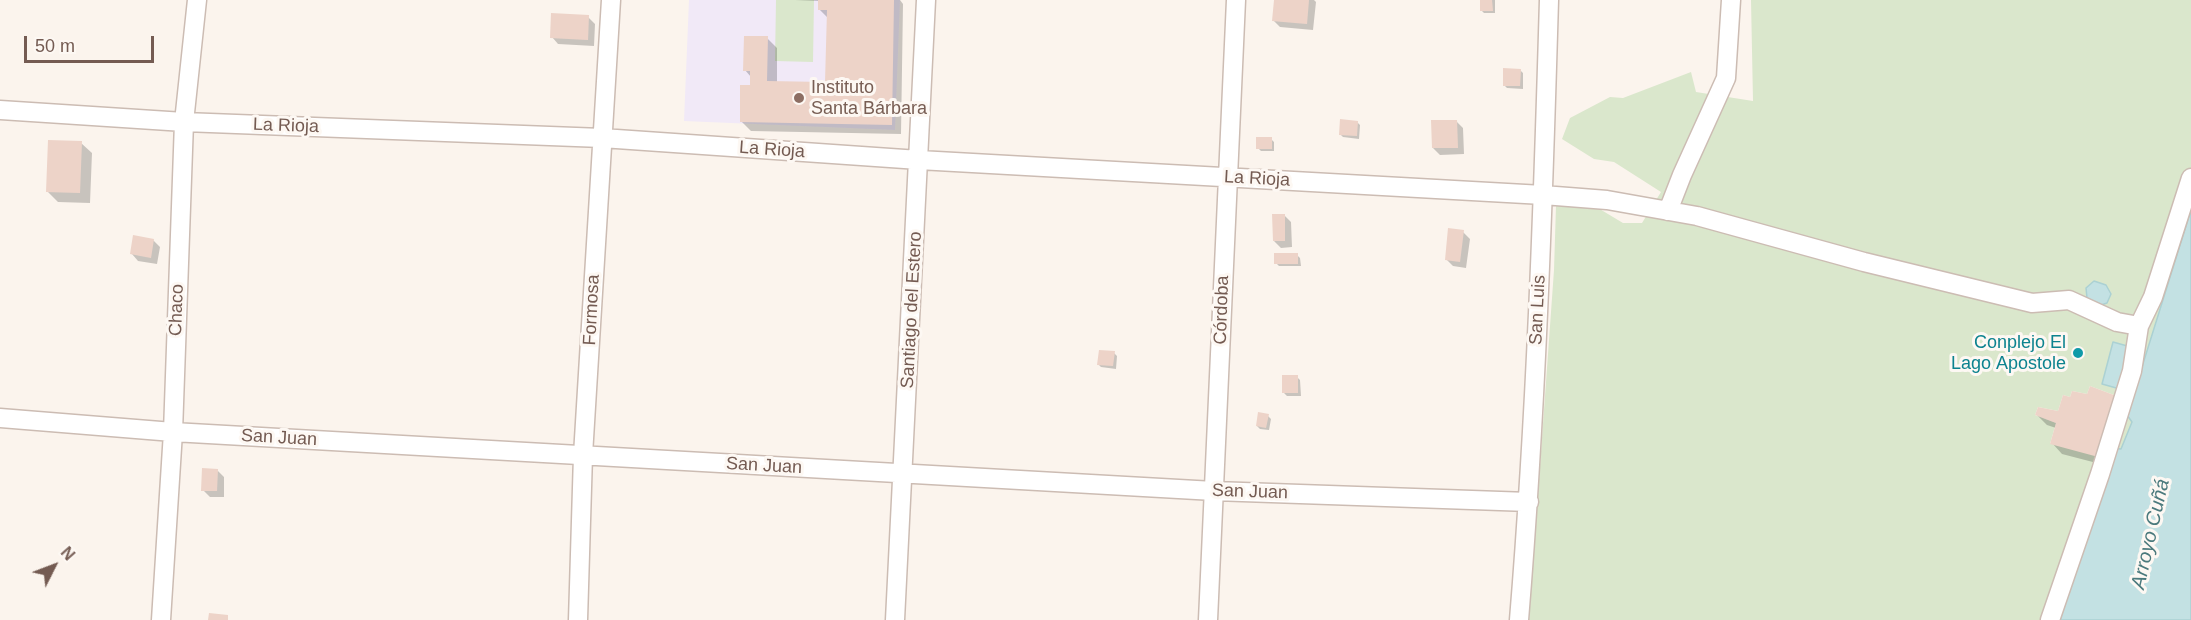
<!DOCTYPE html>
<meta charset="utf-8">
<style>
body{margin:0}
#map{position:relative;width:2191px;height:620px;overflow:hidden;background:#fbf4ed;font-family:Helvetica,sans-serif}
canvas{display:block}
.north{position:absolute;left:24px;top:536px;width:60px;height:60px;-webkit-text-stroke:4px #fdf8f3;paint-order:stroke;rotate:48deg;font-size:16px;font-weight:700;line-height:24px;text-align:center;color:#745b52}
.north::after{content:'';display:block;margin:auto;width:21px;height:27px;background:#745b52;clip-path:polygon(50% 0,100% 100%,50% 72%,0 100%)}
.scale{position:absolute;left:24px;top:36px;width:130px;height:27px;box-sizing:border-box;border:3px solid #745b52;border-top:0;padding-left:8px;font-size:18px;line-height:21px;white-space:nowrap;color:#745b52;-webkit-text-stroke:4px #fdf8f3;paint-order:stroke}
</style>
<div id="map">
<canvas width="2191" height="620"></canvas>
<div class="north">N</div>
<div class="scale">50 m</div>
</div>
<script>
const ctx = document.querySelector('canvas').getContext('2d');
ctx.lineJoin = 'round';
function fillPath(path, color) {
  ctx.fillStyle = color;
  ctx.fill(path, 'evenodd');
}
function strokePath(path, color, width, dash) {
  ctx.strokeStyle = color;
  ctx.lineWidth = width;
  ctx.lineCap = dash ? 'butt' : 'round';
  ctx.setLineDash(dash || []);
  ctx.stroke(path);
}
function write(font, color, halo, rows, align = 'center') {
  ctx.font = font + ' Helvetica,sans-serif';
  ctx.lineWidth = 6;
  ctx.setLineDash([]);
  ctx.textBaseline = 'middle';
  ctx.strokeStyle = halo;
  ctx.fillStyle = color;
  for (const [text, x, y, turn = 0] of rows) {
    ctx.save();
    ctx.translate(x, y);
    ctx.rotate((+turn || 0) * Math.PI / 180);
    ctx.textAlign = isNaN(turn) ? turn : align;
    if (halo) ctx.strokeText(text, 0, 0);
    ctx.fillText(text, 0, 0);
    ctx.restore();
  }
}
fillPath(new Path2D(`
 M689 0H900L895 130 684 121Z`), '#f1e9f7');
fillPath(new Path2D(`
 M776 0H814L813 62 775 61Z
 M1751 0H2191V210L2127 415 2132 422 2121 449 2113 448 2060 620H1529L1554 270 1556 206 1588 202 1623 223H1642L1661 192 1614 162 1594 159 1562 139 1570 118 1610 97 1623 98 1691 72 1696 92 1753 101ZM2090 386 2119 397 2050 444 2056 423 2035 415 2038 407 2058 411 2063 395 2070 397 2072 391 2087 394Z`), '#dae7cc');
const water = new Path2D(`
 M2191 210V620H2060L2113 448 2121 449 2132 422 2127 415Z
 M2094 281 2106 285 2111 294 2107 303 2101 305 2087 298 2086 288Z
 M2113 342 2131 347 2120 389 2102 384Z`);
fillPath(water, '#c3e1e3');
strokePath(water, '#abd1d3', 1.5);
fillPath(new Path2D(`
 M795 0H900L903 4 901 134 751 131 741 121 751 87V77L745 70 767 38 777 48V83L827 84 828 18 819 9V1Z
 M1275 0H1314L1316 2 1313 30 1280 27 1273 20Z
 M1481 0H1495V13H1484L1481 10Z
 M588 17 595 24 594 46 558 44 552 37Z
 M1520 70 1523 73V89L1507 88 1504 85Z
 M1357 122 1360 125 1359 139 1343 137 1340 134Z
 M1457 122 1463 128 1464 154 1440 155 1433 148Z
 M1271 139 1274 142V151H1261L1258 148Z
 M81 143 92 153 90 203 58 202 48 192Z
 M1284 215 1291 222 1292 247 1281 248 1274 241Z
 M1463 232 1470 239 1466 268 1453 266 1446 259Z
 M153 240 160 247 157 264 138 261 132 254Z
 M1297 255 1300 258 1301 266H1279L1276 263Z
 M1114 353 1117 356 1116 369 1101 367 1098 364Z
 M1297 377 1300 380 1301 396H1287L1284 393Z
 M2128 408 2112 467 2062 454 2052 443 2056 428 2047 425 2037 415Z
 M1268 416 1271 419 1269 430 1260 429 1257 426Z
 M217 470 224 477V497H210L203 490Z`), '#0003');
fillPath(new Path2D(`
 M818 0H894L892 125 740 122V85H750V71H743L744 36H768L767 81 825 82 827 10H818Z
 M1274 0H1309L1307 24 1272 21Z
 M1480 0H1492L1493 11H1480Z
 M551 13 589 15 588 40 550 38Z
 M1503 68 1521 69 1520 86H1503Z
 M1340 119 1358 121 1357 136 1339 135Z
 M1431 120H1457L1458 148H1432Z
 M1256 137H1272V149H1256Z
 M48 140 82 141 80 193 46 192Z
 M1272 214H1285V241H1273Z
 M1448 228 1464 230 1460 262 1445 260Z
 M133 235 154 239 151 258 130 254Z
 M1274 253H1298V264H1274Z
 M1099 350 1115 351 1113 366 1097 365Z
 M1282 375H1298V393H1282Z
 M2090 386 2119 397 2102 458 2050 444 2056 423 2035 415 2038 407 2058 411 2063 395 2070 397 2072 391 2087 394Z
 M1258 412 1269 414 1266 428 1256 426Z
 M202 468 218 469 217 491H201Z
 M209 613 228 615V620H208Z`), '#edd3c8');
const minor = new Path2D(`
 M0 110 184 122 602 138 919 160 1543 195 1607 200 1697 216 1864 262 2032 303 2069 300 2117 322 2139 326
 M1668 211 1682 175 1726 78 1731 0
 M0 418 173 432 1214 491 1529 502
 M161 620 173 432 184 122 197 0
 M578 620 583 455 611 0
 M895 620 926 0
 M1208 620 1236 0
 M1519 620C1536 414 1543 207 1549 0
 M2050 620 2100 474 2132 371 2139 326 2153 297 2191 178`);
strokePath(minor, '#ccbcb3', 21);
strokePath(minor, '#fff', 18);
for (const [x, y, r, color] of [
 [799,98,6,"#8d6e63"],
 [2078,353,6,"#0f9aa8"]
]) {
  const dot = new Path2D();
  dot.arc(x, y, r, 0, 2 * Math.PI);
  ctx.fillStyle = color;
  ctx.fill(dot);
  strokePath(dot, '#fdf8f3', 2);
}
write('18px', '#785e54', '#fdf8f3', [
 ["Instituto",811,88],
 ["Santa Bárbara",811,109]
], 'left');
write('18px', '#745b52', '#fdf8f3', [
 ["La Rioja",286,126,2],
 ["La Rioja",772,150,4],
 ["La Rioja",1257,179,3],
 ["Chaco",177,310,-88],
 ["Formosa",592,310,-87],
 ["Santiago del Estero",912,310,-87],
 ["Córdoba",1222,310,-88],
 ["San Luis",1538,310,-87],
 ["San Juan",279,438,3],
 ["San Juan",764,466,3],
 ["San Juan",1250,492,2]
]);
write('18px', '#0d838f', '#fdf8f3', [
 ["Conplejo El",2066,343],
 ["Lago Apostole",2066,364]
], 'right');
write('italic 20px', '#4b7a7d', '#fdf8f3', [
 ["Arroyo Cuñá",2151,534,-77]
]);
</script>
